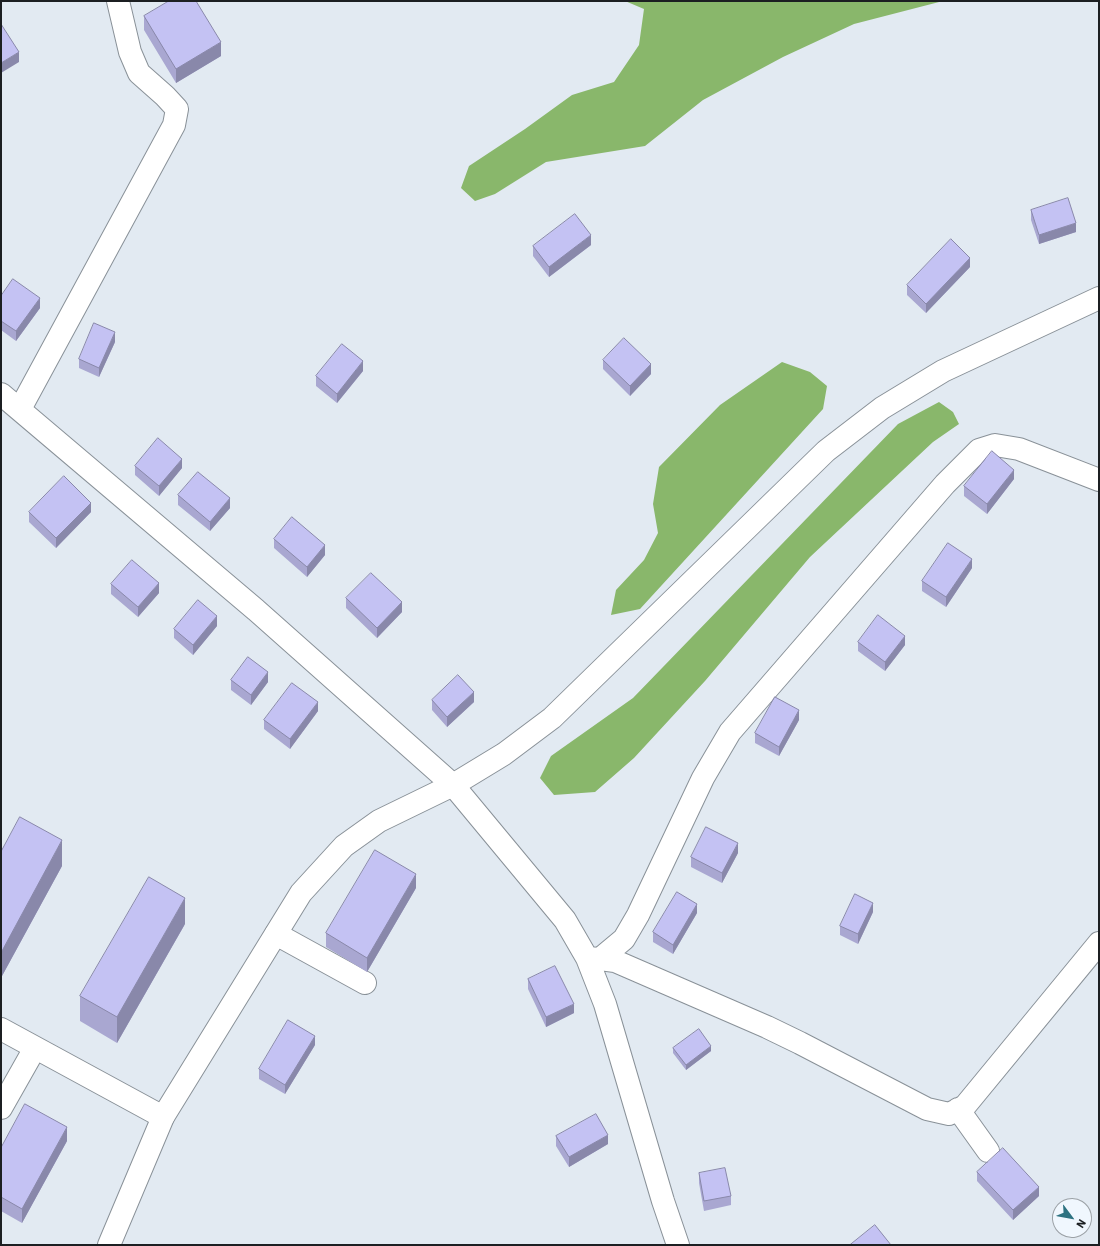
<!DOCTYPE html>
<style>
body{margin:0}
#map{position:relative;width:1100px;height:1246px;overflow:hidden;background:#e2eaf2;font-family:"IBM Plex Sans",sans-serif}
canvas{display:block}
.frame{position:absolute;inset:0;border:2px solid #1c1f22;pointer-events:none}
.north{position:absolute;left:1052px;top:1198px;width:40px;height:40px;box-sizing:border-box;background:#f0f7fe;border:1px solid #9ba1a6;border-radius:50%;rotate:122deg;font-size:11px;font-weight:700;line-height:16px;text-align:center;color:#1c1f22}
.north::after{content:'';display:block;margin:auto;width:14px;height:18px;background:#2d7281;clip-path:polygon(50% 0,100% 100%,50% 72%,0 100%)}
</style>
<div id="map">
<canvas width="1100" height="1246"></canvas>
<div class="frame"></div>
<div class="north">N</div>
</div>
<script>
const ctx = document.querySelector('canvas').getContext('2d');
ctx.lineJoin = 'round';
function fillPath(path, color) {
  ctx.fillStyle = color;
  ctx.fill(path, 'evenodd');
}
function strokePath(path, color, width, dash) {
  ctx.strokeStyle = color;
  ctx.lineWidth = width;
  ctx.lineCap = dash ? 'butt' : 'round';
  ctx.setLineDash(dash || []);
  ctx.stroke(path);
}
fillPath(new Path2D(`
 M625 1H943L854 24 783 57 703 100 645 146 546 162 495 194 475 201 461 188 469 166 525 129 572 95 614 82 639 45 644 9Z
 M782 362 810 372 827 386 823 409 640 609 611 615 616 590 644 560 658 533 653 504 659 467 720 405Z
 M939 402 953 412 959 424 933 442 810 557 705 681 634 758 595 792 554 795 540 778 551 756 633 698 898 424Z`), '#89b76b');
const minor = new Path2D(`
 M1 394 256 610 453 785 565 920 587 958 605 1004 663 1201 678 1245
 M20 409 174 125 177 109 165 96 139 73 130 52 118 1
 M276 934 365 983
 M587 958 600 959 624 939 638 915 703 778 730 732 945 484 979 450 995 445 1019 449 1099 480
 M600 959 615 961 767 1027 800 1043 927 1109 949 1114 965 1106 1099 943
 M1 1029 163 1117
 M1 1108 35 1048
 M958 1109 988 1151`);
const major = new Path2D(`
 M109 1245 163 1117 301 893 344 846 379 821 453 785 504 754 552 718 826 451 882 408 943 371 1099 298`);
strokePath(minor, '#899198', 24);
strokePath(major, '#899198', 24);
strokePath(minor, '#fff', 22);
strokePath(major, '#fff', 22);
fillPath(new Path2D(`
 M144 16 221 56 176 83 144 30Z
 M1031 210 1076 232 1039 244 1031 220Z
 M591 245 549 277 533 256V246Z
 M970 267 926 313 907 295V285Z
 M1 296 40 308 16 341 1 330Z
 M115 342 99 377 79 368V359Z
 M603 360 651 374 630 396 603 369Z
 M363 371 337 403 316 386V376Z
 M135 466 182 468 159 496 135 475Z
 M1014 479 987 514 964 496V486Z
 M178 495 230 508 210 531 178 505Z
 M29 512H91L56 548 29 522Z
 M274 539 325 555 307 577 274 548Z
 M972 568 946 607 922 591V581Z
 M111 584 159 593 138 617 111 594Z
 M346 598 402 612 377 638 346 608Z
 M217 626 193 655 174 638V629Z
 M858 642 905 645 885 671 858 651Z
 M231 680 268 682 251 705 231 690Z
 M432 700 474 702 447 727 432 710Z
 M318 711 290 749 264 729V720Z
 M799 720 779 756 755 743V733Z
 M1 852 62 866 2 976H1Z
 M738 853 722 883 691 867V857Z
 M416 888 367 972 326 947V933Z
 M873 912 858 944 840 935V926Z
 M697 913 673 954 653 942V932Z
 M185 924 117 1043 80 1021V996Z
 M528 979 574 1013 546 1027 528 989Z
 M315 1045 285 1094 259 1079V1069Z
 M673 1048 711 1051 686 1070 673 1053Z
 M556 1136 608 1144 569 1167 556 1146Z
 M67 1141 22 1223 1 1211V1148Z
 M977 1172 1039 1196 1013 1220 977 1181Z
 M699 1173 731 1196V1205L704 1211 699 1183Z`), '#a9a7d1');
fillPath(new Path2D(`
 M221 42V56L176 83V69Z
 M19 52V62L1 73V63Z
 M1076 223V232L1039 244V235Z
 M591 235V245L549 277V267Z
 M970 258V267L926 313V304Z
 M40 298V308L16 341V331Z
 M115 332V342L99 377V368Z
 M363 361V371L337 403V394Z
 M651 364V374L630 396V386Z
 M182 459V468L159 496V486Z
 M1014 470V479L987 514V504Z
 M230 498V508L210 531V522Z
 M91 503V512L56 548V538Z
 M325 545V555L307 577V567Z
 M972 559V568L946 607V597Z
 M159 583V593L138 617V607Z
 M402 602V612L377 638V628Z
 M217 616V626L193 655V645Z
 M905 636V645L885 671V662Z
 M268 672V682L251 705V695Z
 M474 692V702L447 727V717Z
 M318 702V711L290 749V739Z
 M799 710V720L779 756V747Z
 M62 840V866L2 976V951Z
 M738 843V853L722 883V873Z
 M416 874V888L367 972V958Z
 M185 898V924L117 1043V1017Z
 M873 903V912L858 944V934Z
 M697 904V913L673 954V945Z
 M574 1004V1013L546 1027V1017Z
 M315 1036V1045L285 1094V1085Z
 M711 1046V1051L686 1070V1065Z
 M67 1127V1141L22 1223V1209Z
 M608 1135V1144L569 1167V1157Z
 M1039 1187V1196L1013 1220V1210Z`), '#8988aa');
const building = new Path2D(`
 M169 1H196L221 42 176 69 144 16Z
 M1 24 19 52 1 63Z
 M1068 198 1076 223 1039 235 1031 210Z
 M575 214 591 235 549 267 533 246Z
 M951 239 970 258 926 304 907 285Z
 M13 279 40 298 16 331 1 321V296Z
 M94 323 115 332 99 368 79 359Z
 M624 338 651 364 630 386 603 360Z
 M342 344 363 361 337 394 316 376Z
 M158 438 182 459 159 486 135 466Z
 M992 451 1014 470 987 504 964 486Z
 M198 472 230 498 210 522 178 495Z
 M64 476 91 503 56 538 29 512Z
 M292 517 325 545 307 567 274 539Z
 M948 543 972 559 946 597 922 581Z
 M132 560 159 583 138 607 111 584Z
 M371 573 402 602 377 628 346 598Z
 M198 600 217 616 193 645 174 629Z
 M878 615 905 636 885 662 858 642Z
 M248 657 268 672 251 695 231 680Z
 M458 675 474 692 447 717 432 700Z
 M292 683 318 702 290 739 264 720Z
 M775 697 799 710 779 747 755 733Z
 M20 817 62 840 2 951 1 950V852Z
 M706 827 738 843 722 873 691 857Z
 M375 850 416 874 367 958 326 933Z
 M149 877 185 898 117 1017 80 996Z
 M677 892 697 904 673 945 653 932Z
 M855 894 873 903 858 934 840 926Z
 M555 966 574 1004 546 1017 528 979Z
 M288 1020 315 1036 285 1085 259 1069Z
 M699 1029 711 1046 686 1065 673 1048Z
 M25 1104 67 1127 22 1209 1 1197V1148Z
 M596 1114 608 1135 569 1157 556 1136Z
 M1003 1148 1039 1187 1013 1210 977 1172Z
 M725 1168 731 1196 704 1201 699 1173Z
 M875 1225 891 1245H850Z`);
fillPath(building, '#c4c2f3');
strokePath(building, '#8988aa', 1);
</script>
